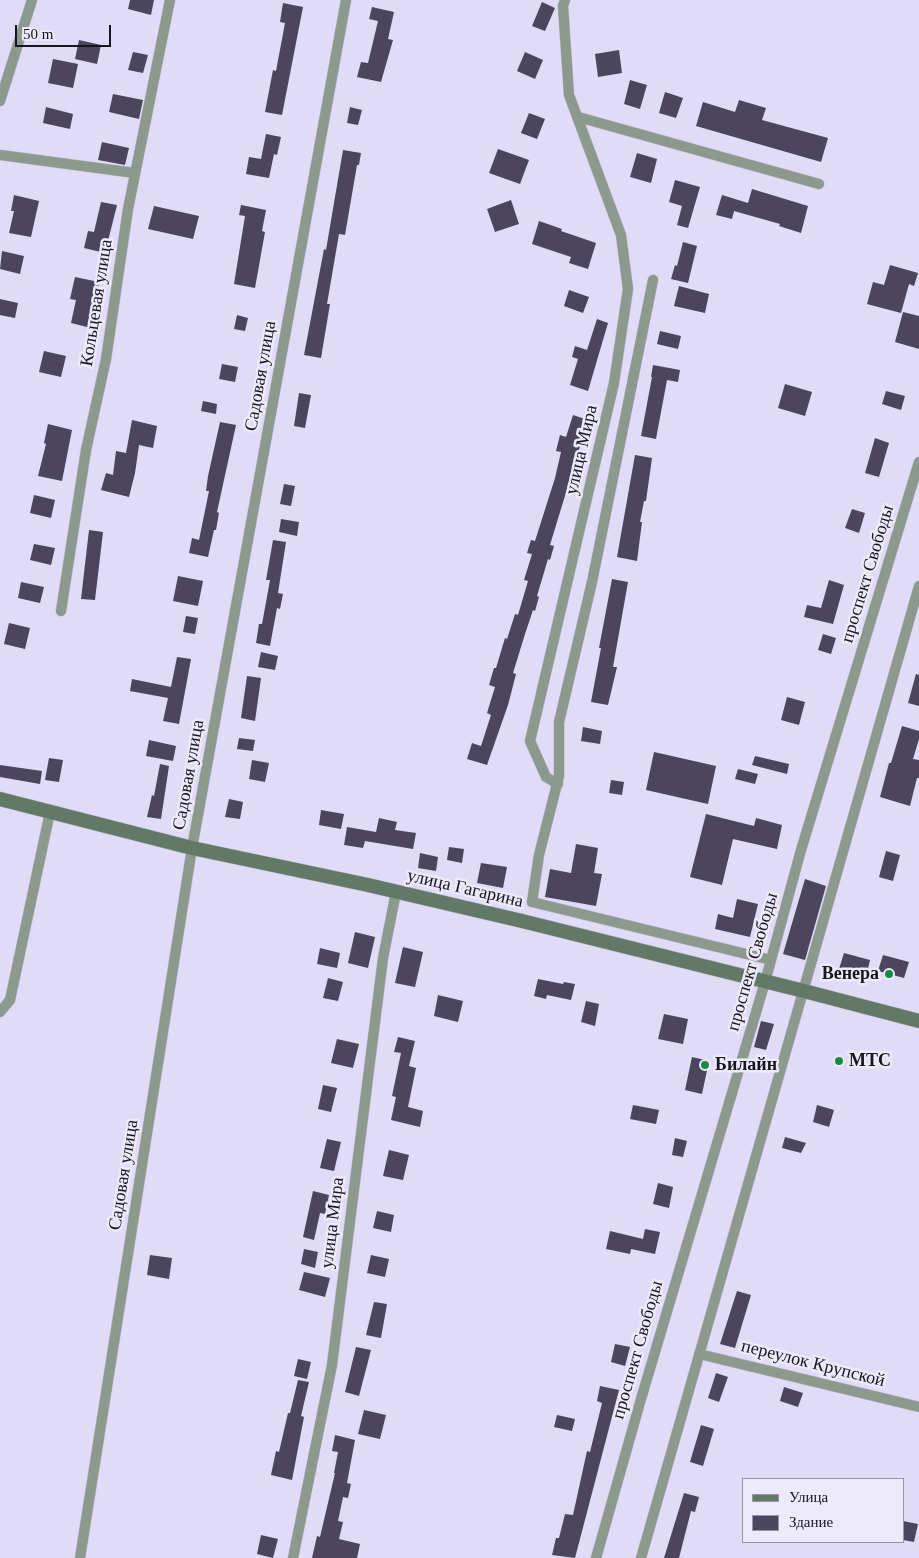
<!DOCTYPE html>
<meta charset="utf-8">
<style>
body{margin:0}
#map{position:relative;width:919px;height:1558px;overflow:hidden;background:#e0dbf7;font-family:"Times New Roman",serif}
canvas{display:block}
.legend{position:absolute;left:742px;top:1478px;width:162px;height:65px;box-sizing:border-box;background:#eceafb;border:1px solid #9795a3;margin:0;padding:6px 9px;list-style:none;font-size:15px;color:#17151e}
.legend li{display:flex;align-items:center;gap:10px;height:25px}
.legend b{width:25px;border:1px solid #9795a3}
.scale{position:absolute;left:15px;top:25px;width:96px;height:22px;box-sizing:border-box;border:2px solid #17151e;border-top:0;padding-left:6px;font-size:15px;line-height:18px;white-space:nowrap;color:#17151e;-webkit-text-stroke:4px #eceafb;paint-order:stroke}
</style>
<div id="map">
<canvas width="919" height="1558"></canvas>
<ul class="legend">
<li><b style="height:6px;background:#637967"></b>Улица</li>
<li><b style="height:14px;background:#4b465d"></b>Здание</li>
</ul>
<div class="scale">50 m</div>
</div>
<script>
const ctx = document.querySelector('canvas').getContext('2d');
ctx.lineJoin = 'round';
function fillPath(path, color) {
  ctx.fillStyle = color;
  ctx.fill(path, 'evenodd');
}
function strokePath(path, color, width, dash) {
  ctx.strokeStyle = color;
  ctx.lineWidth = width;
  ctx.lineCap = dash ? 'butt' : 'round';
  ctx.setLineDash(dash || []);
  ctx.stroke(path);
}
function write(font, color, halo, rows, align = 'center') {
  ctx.font = font + ' "Times New Roman",serif';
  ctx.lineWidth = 5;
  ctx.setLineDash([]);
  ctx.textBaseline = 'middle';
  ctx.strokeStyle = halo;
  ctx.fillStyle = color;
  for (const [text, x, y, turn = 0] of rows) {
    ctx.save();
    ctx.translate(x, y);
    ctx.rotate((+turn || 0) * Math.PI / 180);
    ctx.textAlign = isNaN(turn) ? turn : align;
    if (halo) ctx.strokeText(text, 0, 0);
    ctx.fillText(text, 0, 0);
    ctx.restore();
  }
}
fillPath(new Path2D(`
 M130 0H154L151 15 128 9Z
 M542 2 555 8 545 31 532 26Z
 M283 3 303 7 282 115 265 112 273 70 276 71 285 23 280 22Z
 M372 7 394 12 388 39 393 40 381 82 357 77 361 62 368 63 378 21 369 19Z
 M79 40 101 45 97 64 75 59Z
 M619 50 622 73 598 77 595 54Z
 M133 52 148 55 143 73 128 70Z
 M525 52 543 60 535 79 517 71Z
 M53 59 78 64 73 88 48 83Z
 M630 80 647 85 640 109 624 104Z
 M665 92 683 98 676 118 659 113Z
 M113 94 143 100 139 119 109 112Z
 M739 100 766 108 762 120 828 138 821 162 696 126 703 102 735 112Z
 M46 107 73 114 70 129 43 123Z
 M350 107 362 110 358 125 347 123Z
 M529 113 545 119 537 139 521 133Z
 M266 134 281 137 277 155 274 154 269 178 246 174 249 157 261 159Z
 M102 142 129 148 125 165 98 160Z
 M498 149 529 160 520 184 489 173Z
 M343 150 361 153 359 165H357L345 235 339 234 327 304H330L321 358 304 355 324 249 326 250Z
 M637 153 657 159 651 183 630 177Z
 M675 180 700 187 688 228 677 225 682 206 669 202Z
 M752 189 808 206 801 233 779 226 780 224 734 211 732 219 716 215 722 195 748 203Z
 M14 195 39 201 31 237 9 233 14 211H11Z
 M511 200 519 224 495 232 487 209Z
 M101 202 117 205 105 253 84 248 88 231 94 232Z
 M241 205 266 210 262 231 265 232 255 288 234 284 245 216 239 215Z
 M154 206 199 216 193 239 148 229Z
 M539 221 562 229 561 231 596 243 588 269 569 263 571 257 532 244Z
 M683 242 697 246 688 283 671 279 675 265 677 266Z
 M2 251 24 256 20 274 0 269Z
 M890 265 918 273 914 286 909 284 901 313 867 304 873 282 884 285Z
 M75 277 99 282 91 328 71 323 76 300 70 299Z
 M679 286 709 294 705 313 674 306Z
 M569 290 589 297 583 313 564 306Z
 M0 299 18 303 15 318 0 315Z
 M903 312 919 316V349L895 342Z
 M237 315 248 318 245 331 234 329Z
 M597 319 608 323 588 391 570 385 578 359 572 357 575 346 587 350Z
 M660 331 681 336 678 349 657 344Z
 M44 351 66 356 61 377 39 372Z
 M222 364 238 367 235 382 219 379Z
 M653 365 680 370 678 382 667 380 656 439 641 436 652 377H651Z
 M785 384 812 392 805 416 778 408Z
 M886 391 905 396 901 410 882 404Z
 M299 393 311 395 305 428 294 426Z
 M203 401 217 404 216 414 201 411Z
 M573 415 588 420 550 545 554 546 550 560 548 559 537 596 539 597 535 611 533 610 525 634 513 673 516 674 508 705 487 765 467 759 472 743 481 746 491 715 487 713 495 687 489 685 494 668H496L505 638 507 639 515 614 518 615 528 581 524 580 532 554 527 553 531 540 535 541 555 478 561 452 556 451 560 435 566 437Z
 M132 420 157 426 153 448 139 445 135 473 129 497 101 490 106 473 113 475 116 451 126 453Z
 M220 422 236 425 217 512 219 513 216 530H214L208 557 189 553 192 538 199 540 209 491H206L208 476Z
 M48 424 72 430 62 481 38 476 46 444 44 443Z
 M875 438 889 443 879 477 865 473Z
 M635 455 652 458 646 501H644L640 522H642L637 561 617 557Z
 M284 484 295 486 291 506 280 504Z
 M34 495 55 500 51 518 30 513Z
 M852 509 865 513 859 533 845 528Z
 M281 519 299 522 297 536 279 532Z
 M89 530 103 532 95 600 81 599Z
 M273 540 286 542 278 593 283 594 280 609 277 608 270 646 256 643 259 624H262L270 580H266Z
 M34 544 55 548 51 565 30 560Z
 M178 576 203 581 198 606 173 601Z
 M612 579 628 582 613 667H617L608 705 591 702 601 648H599Z
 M829 580 844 585 833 624 804 617 807 605 821 608Z
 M21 582 44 587 40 603 18 598Z
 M186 616 198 618 195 634 183 632Z
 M9 623 30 628 25 649 4 644Z
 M823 634 836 638 831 654 818 650Z
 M261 652 278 656 275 670 258 667Z
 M177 657 191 659 179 724 163 721 168 698 130 691 132 679 171 687Z
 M916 674 919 675V706L908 703Z
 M247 676 261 678 255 721 241 718Z
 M787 697 805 702 799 725 781 720Z
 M902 726 919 731V739L913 759 919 760V778H917L910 806 880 797 889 763H891Z
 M583 727 602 731 600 744 581 741Z
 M239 738 255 740 253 751 237 749Z
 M149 740 176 746 173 761 146 756Z
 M654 752 716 766 708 804 646 790Z
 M755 756 789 764 787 774 752 765Z
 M49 758 63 760 59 782 45 780Z
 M252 760 269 763 265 782 249 779Z
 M160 764 169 766 161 819 147 817 152 795 154 796Z
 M0 765 42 771 40 784 0 777Z
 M738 769 758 774 755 784 735 779Z
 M611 780 624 782 622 795 609 793Z
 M229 799 243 802 240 819 225 817Z
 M321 810 344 814 341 829 319 825Z
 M706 814 754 826 756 818 782 825 777 849 733 839 722 885 690 877Z
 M379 818 397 822 395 830 416 833 413 849 365 841 363 848 344 845 347 827 376 832Z
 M576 844 598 848 594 873 602 874 596 906 545 897 550 869 571 873Z
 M449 847 464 849 462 863 447 860Z
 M886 851 900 855 893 881 879 877Z
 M420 853 438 857 436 871 418 868Z
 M481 863 507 867 503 888 477 883Z
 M805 879 826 886 805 960 783 954Z
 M737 899 758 904 750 937 715 929 718 914 733 918Z
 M355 932 375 937 368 968 348 963Z
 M403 947 423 952 415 987 395 983Z
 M320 948 340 953 337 968 317 964Z
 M844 953 870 960 866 977 839 969Z
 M883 955 909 962 904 978 878 971Z
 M328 978 343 982 338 1001 323 998Z
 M538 979 563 984 564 982 575 984 571 1000 547 995 546 999 534 996Z
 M438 995 463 1001 458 1022 434 1016Z
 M586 1001 599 1004 595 1026 581 1022Z
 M664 1014 688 1019 683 1044 658 1039Z
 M761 1021 774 1024 766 1050 754 1047Z
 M398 1037 415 1041 409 1066 416 1068 408 1107 423 1111 420 1127 391 1120 396 1097 392 1096 401 1053 394 1052Z
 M337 1039 359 1044 353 1068 331 1063Z
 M692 1057 709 1061 702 1094 685 1090Z
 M323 1085 337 1088 331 1112 318 1109Z
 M633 1105 659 1110 656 1124 630 1119Z
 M817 1105 834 1110 829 1127 813 1122Z
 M785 1137 806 1143 801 1153 782 1148Z
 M675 1138 687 1141 683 1157 672 1155Z
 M327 1139 341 1142 334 1171 320 1168Z
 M389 1150 409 1155 403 1180 383 1176Z
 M658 1183 673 1187 669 1208 653 1204Z
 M313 1191 329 1195 325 1214 320 1213 314 1240 303 1237Z
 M377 1211 394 1215 391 1232 373 1228Z
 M645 1229 660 1232 655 1254 631 1249 630 1254 606 1249 610 1231 643 1239Z
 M304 1249 318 1252 315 1268 301 1264Z
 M150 1255 172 1258 169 1279 147 1275Z
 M371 1255 389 1259 385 1277 367 1273Z
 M304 1272 330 1278 325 1297 299 1290Z
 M737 1291 751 1295 735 1348 720 1344Z
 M374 1302 387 1304 381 1338 366 1335Z
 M615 1344 630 1347 625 1366 611 1362Z
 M356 1347 371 1350 359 1396 345 1392Z
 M298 1359 311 1362 307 1379 294 1376Z
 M716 1373 728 1377 719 1402 708 1398Z
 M298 1380 309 1382 301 1416 304 1417 292 1480 271 1475 276 1451 279 1452 288 1413H290Z
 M600 1386 619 1390 575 1558 552 1555 556 1538H559L565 1514 573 1515 587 1451 590 1452 602 1403 597 1401Z
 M784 1387 803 1393 798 1407 780 1401Z
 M364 1410 386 1415 380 1439 358 1434Z
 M557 1415 575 1419 572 1431 554 1427Z
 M701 1425 714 1429 703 1466 690 1462Z
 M335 1435 355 1440 347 1483 351 1484 348 1498 343 1497 338 1521 343 1522 339 1539 360 1544 357 1558H312L317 1536 320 1537 335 1473H334L338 1452 332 1451Z
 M684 1493 699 1497 695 1512 691 1511 679 1558H664Z
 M903 1521 918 1524 914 1542 903 1540Z
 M261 1535 278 1539 273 1558 257 1554Z`), '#4b465d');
const street = new Path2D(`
 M0 101 32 0
 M578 117 819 184
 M0 155 135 173
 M653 280 592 582 559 722V776L539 855 532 902 771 960
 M61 611 86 450 106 359 128 209 170 0
 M558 784 546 777 530 741 614 383 628 289 621 235 569 95 563 6 565 0
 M0 1012 10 1000 50 812
 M699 1354 919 1407
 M80 1558 192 848 346 0
 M293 1558 332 1365 383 958 396 892
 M596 1558 641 1399 765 982 801 850 919 462
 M641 1558 919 586`);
const secondary = new Path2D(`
 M0 799 192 848 368 885 522 921 804 991 919 1021`);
strokePath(street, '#bcb7d0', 11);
strokePath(secondary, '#bcb7d0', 15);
strokePath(street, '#8c9a8e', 10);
strokePath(secondary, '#637967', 14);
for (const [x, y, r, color] of [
 [889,974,5,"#1a8941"],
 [839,1061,5,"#1a8941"],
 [705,1065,5,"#1a8941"]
]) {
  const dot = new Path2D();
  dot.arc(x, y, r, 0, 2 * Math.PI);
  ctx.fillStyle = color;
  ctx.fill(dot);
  strokePath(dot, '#eceafb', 2);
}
write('18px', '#17151e', '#eceafb', [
 ["Кольцевая улица",97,303,-81],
 ["Садовая улица",261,376,-80],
 ["улица Мира",582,450,-77],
 ["проспект Свободы",868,574,-73],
 ["Садовая улица",189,775,-80],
 ["улица Гагарина",465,889,13],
 ["проспект Свободы",753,962,-74],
 ["Садовая улица",124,1175,-81],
 ["улица Мира",333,1223,-83],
 ["проспект Свободы",638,1350,-74],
 ["переулок Крупской",813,1364,14]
]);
write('bold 18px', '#17151e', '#eceafb', [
 ["Венера",879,974,"right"],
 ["МТС",849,1061],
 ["Билайн",715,1065]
], 'left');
</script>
